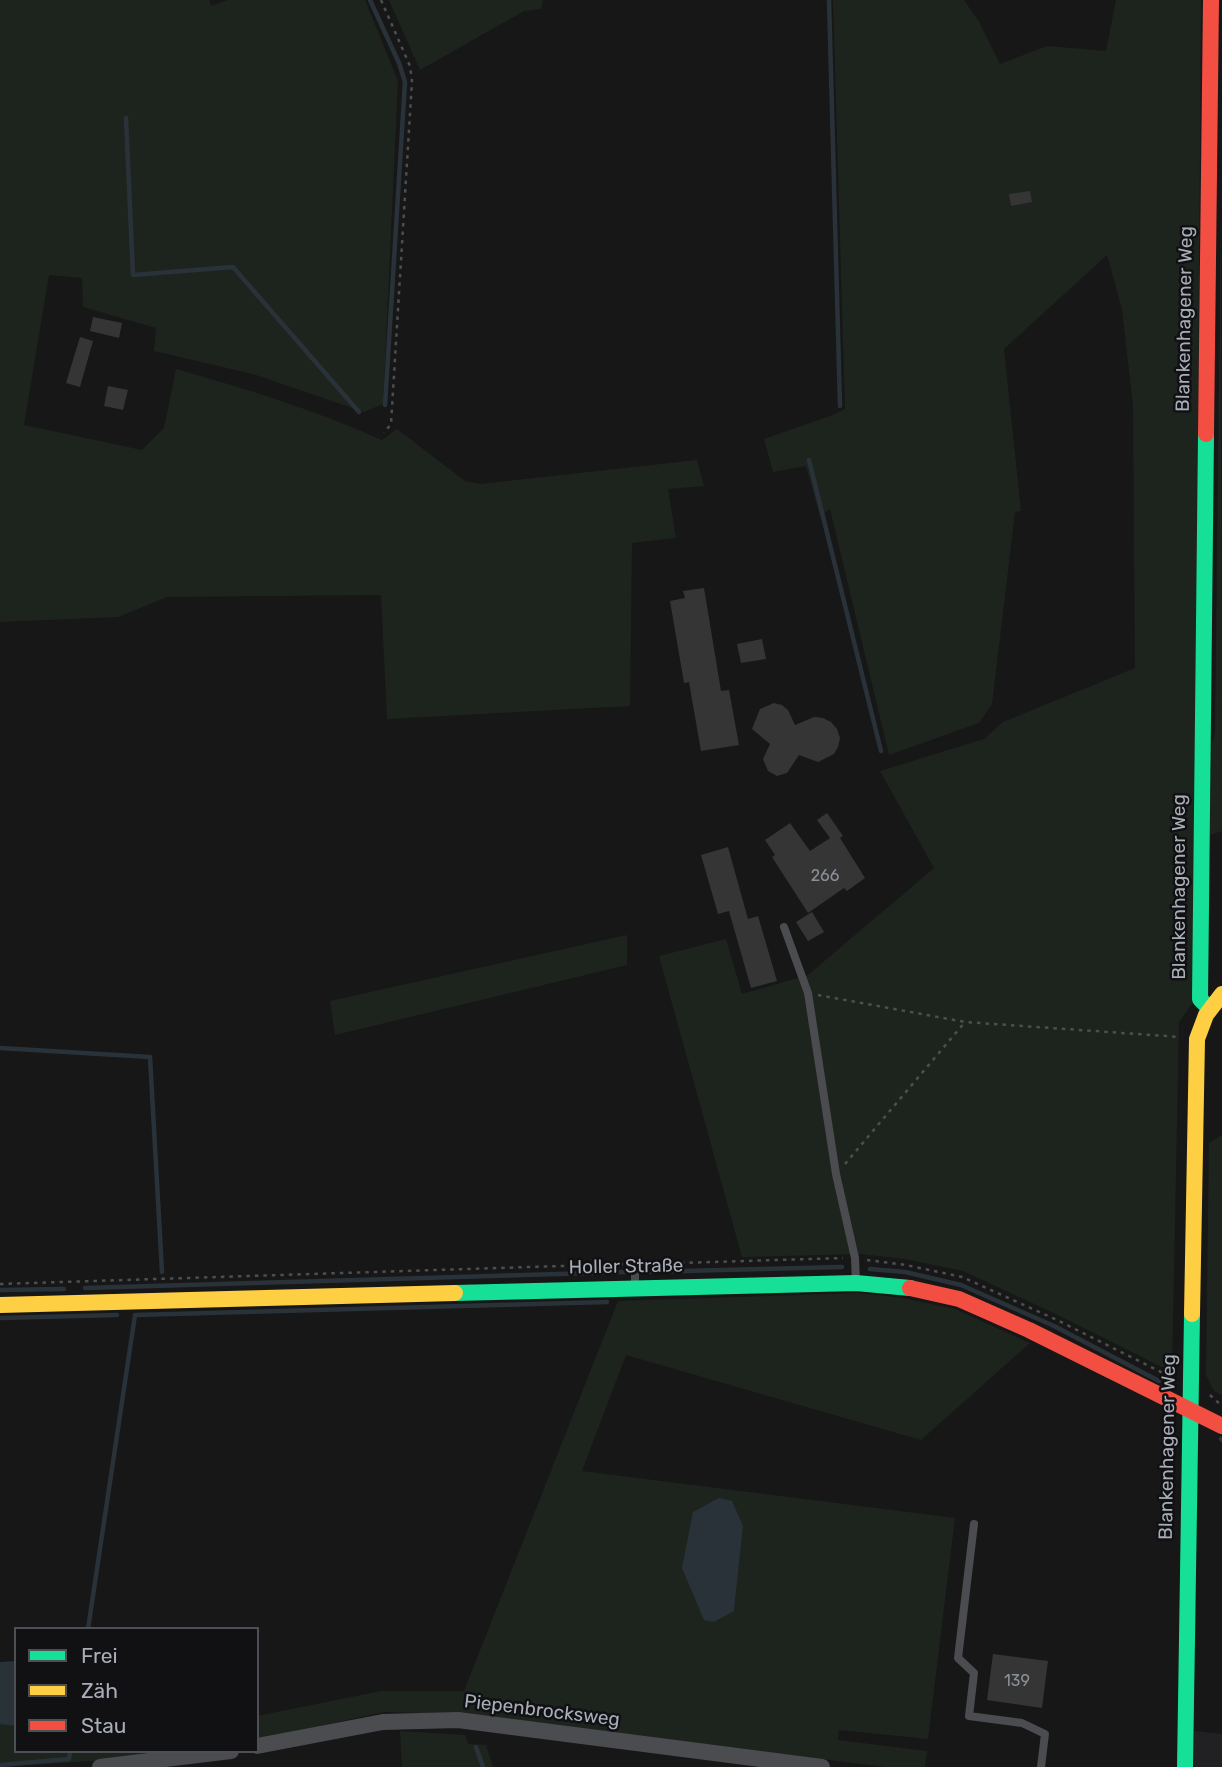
<!DOCTYPE html>
<meta charset="utf-8">
<style>
body{margin:0}
#map{position:relative;width:1222px;height:1767px;overflow:hidden;background:#171717;font-family:Rubik,sans-serif}
canvas{display:block}
.legend{position:absolute;left:14px;top:1627px;width:245px;height:126px;box-sizing:border-box;background:#111113;border:2px solid #4d4f55;margin:0;padding:9px 12px;list-style:none;font-size:21px;color:#a8adb8}
.legend li{display:flex;align-items:center;gap:14px;height:35px}
.legend b{width:35px;border:2px solid #4d4f55}
</style>
<div id="map">
<canvas width="1222" height="1767"></canvas>
<ul class="legend">
<li><b style="height:9px;background:#16e098"></b>Frei</li>
<li><b style="height:9px;background:#ffcf43"></b>Zäh</li>
<li><b style="height:9px;background:#f24e42"></b>Stau</li>
</ul>
</div>
<script>
const ctx = document.querySelector('canvas').getContext('2d');
ctx.lineJoin = 'round';
function fillPath(path, color) {
  ctx.fillStyle = color;
  ctx.fill(path, 'evenodd');
}
function strokePath(path, color, width, dash) {
  ctx.strokeStyle = color;
  ctx.lineWidth = width;
  ctx.lineCap = dash ? 'butt' : 'round';
  ctx.setLineDash(dash || []);
  ctx.stroke(path);
}
function write(font, color, halo, rows, align = 'center') {
  ctx.font = font + ' Rubik,sans-serif';
  ctx.lineWidth = 5;
  ctx.setLineDash([]);
  ctx.textBaseline = 'middle';
  ctx.strokeStyle = halo;
  ctx.fillStyle = color;
  for (const [text, x, y, turn = 0] of rows) {
    ctx.save();
    ctx.translate(x, y);
    ctx.rotate((+turn || 0) * Math.PI / 180);
    ctx.textAlign = isNaN(turn) ? turn : align;
    if (halo) ctx.strokeText(text, 0, 0);
    ctx.fillText(text, 0, 0);
    ctx.restore();
  }
}
fillPath(new Path2D(`
 M1194 1731 1222 1734V1767H1194Z`), '#212123');
fillPath(new Path2D(`
 M0 0H209L211 6 228 0H365L398 81 383 404 364 412 253 374 154 351 156 328 83 307 82 278 49 275 24 425 142 450 164 428 176 369C246 389 316 410 382 440L397 429 465 481 480 484 697 460 704 486 668 489 676 538 632 543 630 706 387 719 381 595 167 597 118 617 0 622Z
 M389 0H543L541 9 524 11 420 70Z
 M833 0H964L978 20 1000 64 1047 46 1106 51 1116 0H1201L1194 1001 1179 1022 1172 1372 1058 1315 963 1271 905 1259 861 1254 742 1257 659 956 726 939 742 994 808 975 934 868 880 771 984 739 1003 722 1135 668 1133 406 1122 309 1107 255 1004 349 1021 511 1015 512 992 704 979 723 889 755 830 509 820 516 806 466 773 472 764 439 833 415 845 409Z
 M1221 206 1222 831 1210 835 1212 742 1215 732Z
 M627 935V965L335 1035 330 1001Z
 M1222 1135V1395L1214 1391 1206 1375 1209 1143Z
 M859 1293 903 1298 955 1309 1030 1343 921 1440 626 1355 582 1471 955 1518 928 1739 839 1730 838 1740 927 1751 925 1767H886L457 1714 385 1712 257 1739V1716L381 1691H464L618 1301ZM743 1526 734 1610 714 1622Z
 M4 1723 16 1726V1751H188L140 1758 0 1767V1724Z
 M400 1731 465 1735 468 1744 486 1745 493 1767H402Z`), '#1d241e');
fillPath(new Path2D(`
 M719 1498 732 1501 743 1526 734 1611 714 1622 704 1620 682 1568 693 1512Z
 M16 1661V1726L0 1724V1662Z`), '#2a3239');
strokePath(new Path2D(`
 M370 0 399 63 405 82 385 405
 M829 0 840 406
 M126 118 133 275 233 267 359 412
 M809 460 881 751
 M0 1048 150 1057 162 1272
 M870 1269 905 1272 961 1285 1054 1326 1159 1381
 M643 1272 842 1267
 M85 1288 626 1272
 M0 1290 64 1289
 M0 1318 117 1315
 M1221 1439 1222 1440
 M88 1629 135 1315 607 1302
 M476 1747 483 1767
 M0 1765 69 1759 70 1751`), '#2a3239', 4.5);
fillPath(new Path2D(`
 M1030 191 1032 202 1011 206 1009 194Z
 M93 317 122 323 119 338 90 331Z
 M80 337 93 341 80 387 66 383Z
 M108 386 128 390 123 410 104 406Z
 M704 588 721 691 729 690 739 745 701 751 689 682 684 683 670 601 685 598 683 591Z
 M762 639 766 659 741 663 737 644Z
 M774 703 782 705 788 710 795 725 814 717 823 718 831 722 837 729 840 738 838 747 834 754 818 762 799 755 787 773 777 776 768 771 763 759 770 744 752 729 760 709Z
 M827 813 843 836 840 838 865 878 847 891 844 888 808 913 772 857 775 855 765 840 790 823 810 851 830 838 817 820Z
 M728 847 748 919 758 916 777 981 751 988 729 911 718 914 701 855Z
 M812 912 824 932 808 941 796 922Z
 M993 1654 1048 1661 1042 1708 987 1700Z`), '#353536');
strokePath(new Path2D(`
 M381 0 410 66 412 81 391 424 384 433
 M818 995 965 1022 1180 1037
 M845 1164 965 1022
 M867 1260 906 1265 962 1277 1057 1320 1175 1379
 M647 1264 843 1258
 M0 1284 623 1264
 M1210 1395 1221 1405`), '#4d4e52', 2.5, [3.5, 5]);
strokePath(new Path2D(`
 M784 927 808 993 836 1174 855 1258 856 1283
 M635 1264V1288
 M974 1524 958 1658 974 1673 969 1716 1022 1723 1045 1734 1041 1767`), '#4b4c50', 8);
strokePath(new Path2D(`
 M257 1746 383 1722 458 1720 822 1767
 M100 1767 231 1751`), '#4b4c50', 16);
strokePath(new Path2D(`
 M1206 434 1200 999 1209 1008
 M455 1293 856 1283 910 1288
 M1185 1767 1192 1314`), '#16e098', 16);
strokePath(new Path2D(`
 M0 1305 455 1293
 M1192 1314 1197 1039 1206 1015 1222 994`), '#ffcf43', 16);
strokePath(new Path2D(`
 M1206 434 1211 0
 M910 1288 959 1299 1029 1330 1222 1426`), '#f24e42', 16);
write('16px', '#8b8f98', null, [
 ["266",825,876],
 ["139",1017,1681]
]);
write('19px', '#a8adb8', '#111113', [
 ["Blankenhagener Weg",1185,319,-89],
 ["Blankenhagener Weg",1180,887,-90],
 ["Holler Straße",626,1267,-1],
 ["Blankenhagener Weg",1168,1447,-89],
 ["Piepenbrocksweg",542,1711,7]
]);
</script>
